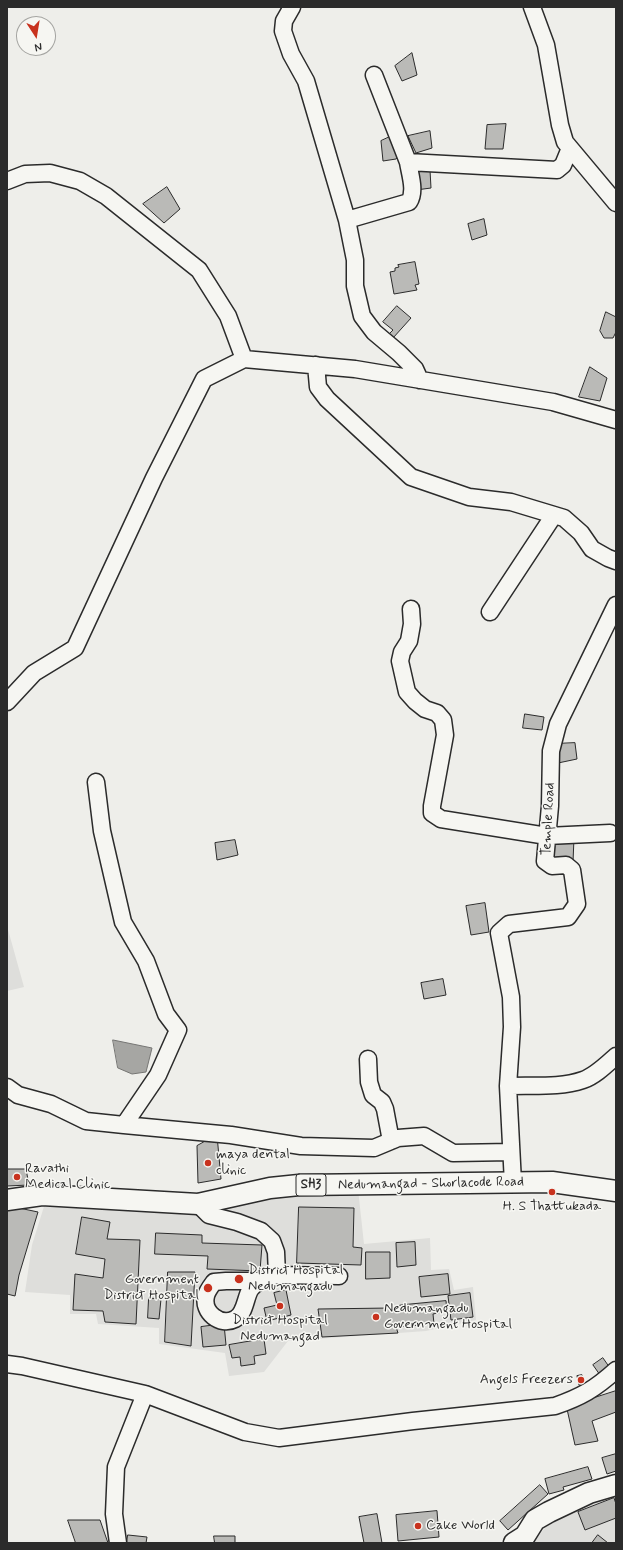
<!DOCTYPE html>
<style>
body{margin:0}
#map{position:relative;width:623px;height:1550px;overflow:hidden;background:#eeeeea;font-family:Mynerve,sans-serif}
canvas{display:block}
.frame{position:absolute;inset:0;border:8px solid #2b2b2b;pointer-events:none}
.north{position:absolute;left:16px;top:16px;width:40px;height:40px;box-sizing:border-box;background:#f6f6f2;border:1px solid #a5a5a2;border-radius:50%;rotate:168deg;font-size:11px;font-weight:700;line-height:16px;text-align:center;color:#2b2b2b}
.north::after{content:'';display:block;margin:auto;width:14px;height:18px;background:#c8321e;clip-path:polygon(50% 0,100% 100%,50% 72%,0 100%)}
</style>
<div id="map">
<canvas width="623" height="1550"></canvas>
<div class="frame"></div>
<div class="north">N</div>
</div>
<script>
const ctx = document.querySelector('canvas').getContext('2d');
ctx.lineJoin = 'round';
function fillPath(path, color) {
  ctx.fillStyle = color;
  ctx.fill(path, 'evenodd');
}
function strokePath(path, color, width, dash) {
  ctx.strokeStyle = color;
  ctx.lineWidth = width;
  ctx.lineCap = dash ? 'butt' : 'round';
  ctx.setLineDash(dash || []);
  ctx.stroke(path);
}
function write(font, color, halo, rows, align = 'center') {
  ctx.font = font + ' Mynerve,sans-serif';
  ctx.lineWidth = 3;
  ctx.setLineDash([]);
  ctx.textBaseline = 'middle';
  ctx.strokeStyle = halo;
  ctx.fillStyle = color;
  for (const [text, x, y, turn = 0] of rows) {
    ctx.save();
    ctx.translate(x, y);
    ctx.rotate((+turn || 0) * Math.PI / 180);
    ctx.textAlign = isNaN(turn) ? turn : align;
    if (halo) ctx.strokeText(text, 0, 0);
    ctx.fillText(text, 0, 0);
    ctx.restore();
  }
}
fillPath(new Path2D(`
 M7 926 24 987 7 991Z
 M358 1189 364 1244 430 1238 431 1270 449 1269 454 1290 473 1287 476 1320 426 1331 288 1341 264 1372 229 1376 225 1353 159 1344V1328L98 1324 96 1314H70V1295L25 1292 32 1245 46 1200Z
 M616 1491V1543H533L548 1524 581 1503Z`), '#dededb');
const water = new Path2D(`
 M113 1040 152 1048 146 1072 132 1074 118 1068Z`);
fillPath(water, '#a6a6a3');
strokePath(water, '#757573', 1);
const building = new Path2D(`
 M412 53 417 75 402 81 395 66Z
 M506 124 503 149H485L487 125Z
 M430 131 432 148 416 153 408 136Z
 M394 135 400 154 396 159 383 161 381 141Z
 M430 170 431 188 416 190 415 171Z
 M167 187 180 209 164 223 143 204Z
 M484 219 487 235 472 240 468 224Z
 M415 262 419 284 415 285 417 290 394 294 390 272 395 271V268L399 267 398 265Z
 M397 306 411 318 393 338 389 334 393 330 383 322Z
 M606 312 616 317V332L613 338H604L600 331Z
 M590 367 607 378 600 401 579 397Z
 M525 714 544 717 542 730 523 728Z
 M575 743 577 759 558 763 554 744Z
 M553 838H574L573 862H552Z
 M235 840 238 855 217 860 215 843Z
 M485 903 489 932 471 935 466 906Z
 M443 979 446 995 424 999 421 983Z
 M217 1135 221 1179 198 1183 197 1146Z
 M7 1169H26L29 1185 7 1186Z
 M299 1207 354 1208 353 1247 362 1248 361 1265 297 1263Z
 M19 1208 38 1212 19 1275 15 1296 7 1294V1209Z
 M82 1217 110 1222 107 1239 140 1240 136 1324 105 1322 103 1311 73 1310 75 1274 103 1278 105 1259 76 1254Z
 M156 1233 202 1235V1243L262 1245 260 1271 207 1269 208 1256 155 1254Z
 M415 1242 416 1265 397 1267 396 1243Z
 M366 1252H390V1278L366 1279Z
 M168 1272H195L191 1346 165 1342Z
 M448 1274 450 1294 421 1297 419 1277Z
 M286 1290 291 1315 267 1321 264 1308 277 1305 274 1293Z
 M470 1293 473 1317 451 1320 448 1296Z
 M149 1298 161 1299 159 1319 148 1318Z
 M446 1301 447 1311 433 1314 434 1324 396 1327 398 1333 322 1337 318 1309 390 1308 401 1305Z
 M224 1324 226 1345 203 1347 201 1327Z
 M264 1339 266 1354 254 1356 255 1364 241 1366 240 1357 232 1358 229 1345Z
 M603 1358 610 1368 600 1375 593 1365Z
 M582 1375 585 1384 579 1385 577 1376Z
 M616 1391V1412L592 1421 598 1441 575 1445 567 1409 590 1399Z
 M616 1454V1471L607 1474 602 1458Z
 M588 1467 592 1479 563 1487 564 1490 549 1494 545 1479Z
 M540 1485 548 1494 508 1530 500 1521Z
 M614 1498 616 1504V1518L585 1530 578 1512Z
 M437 1511 439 1537 398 1541 396 1515Z
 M377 1514 382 1543H364L359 1517Z
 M68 1520H100L108 1543H76Z
 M128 1535 147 1537 146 1543H127Z
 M598 1535 608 1543H592Z
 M214 1536H235V1543H215Z`);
fillPath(building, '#babab7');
strokePath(building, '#2b2b2b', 1);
const minor = new Path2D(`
 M292 7 284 21 283 31 291 54 306 81 347 220 355 260V286L362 316 374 332 399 353 415 369 420 380
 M532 7 546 45 560 125 565 142 616 203
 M374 75 408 162 557 170 563 165 570 148
 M7 181 25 174 50 173 80 181 106 196 199 270 228 316 244 359
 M347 220 409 202C416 191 410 175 408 162
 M316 365 318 387 327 399 411 477 469 497 511 502 564 518 581 533 592 549 608 558 616 561
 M411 609 412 624 409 641 402 652 400 661 407 692 415 701 425 709 437 713 443 720 445 735 432 806V813L441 819 547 836 610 833
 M490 612 554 515
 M7 702 34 673 75 648 154 478 204 379 244 359 355 369 553 402 616 420
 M368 1059 369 1082 373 1095 382 1102 385 1109 391 1141
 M508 1086C533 1085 560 1088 583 1080 595 1076 607 1064 616 1056
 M7 1087 18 1095 51 1104 86 1121 124 1125 158 1075 178 1030 166 1014 146 961 123 922 102 831 96 782
 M124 1125 231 1135 301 1146 374 1148 398 1138 424 1136 453 1153 511 1152
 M513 1183 508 1086 512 1027 511 997 499 933 509 924 568 917 577 904 572 870 566 865 552 866 545 861 550 806 551 751 558 724 616 605
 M198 1204 209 1215 237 1222 261 1231 272 1241 276 1252 277 1275 339 1276
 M260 1281H226L214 1282C211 1286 207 1291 206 1296 202 1312 220 1327 235 1319 245 1314 245 1299 250 1290 255 1281 268 1278 277 1275
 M7 1364 22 1366 145 1394 245 1432 279 1438 413 1421 555 1406C581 1397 595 1389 616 1370
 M118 1543 114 1514 116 1467 145 1394`);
const major = new Path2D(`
 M7 1200 42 1195 198 1204 270 1188 299 1185 552 1182 616 1191
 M514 1543 525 1536 535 1520 549 1512 589 1493 616 1485`);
strokePath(minor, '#2b2b2b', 19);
strokePath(major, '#2b2b2b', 23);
strokePath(minor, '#f6f6f2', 16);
strokePath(major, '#f6f6f2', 20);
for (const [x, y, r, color] of [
 [208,1163,4,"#c8321e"],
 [17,1177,4,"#c8321e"],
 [552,1192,4,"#c8321e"],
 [239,1279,5,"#c8321e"],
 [208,1288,5,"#c8321e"],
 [280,1306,4,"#c8321e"],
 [376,1317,4,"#c8321e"],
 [581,1380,4,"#c8321e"],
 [418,1526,4,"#c8321e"]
]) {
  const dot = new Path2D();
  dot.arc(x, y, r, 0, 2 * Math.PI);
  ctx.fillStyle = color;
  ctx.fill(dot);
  strokePath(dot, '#f6f6f2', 1.5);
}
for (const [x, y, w] of [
 [311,1185,30]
]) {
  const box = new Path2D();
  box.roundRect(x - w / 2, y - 11, w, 22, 3);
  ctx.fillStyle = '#f6f6f2';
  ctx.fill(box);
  strokePath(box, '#2b2b2b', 1);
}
write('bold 13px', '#2b2b2b', null, [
 ["SH3",311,1185]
]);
write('14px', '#2b2b2b', '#f6f6f2', [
 ["Temple Road",549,819,-87],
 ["Nedumangad - Shorlacode Road",431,1184,-1]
]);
write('14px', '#2b2b2b', '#f6f6f2', [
 ["maya dental",216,1155],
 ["clinic",216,1171],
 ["Ravathi",25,1169],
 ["Medical Clinic",25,1185],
 ["H. S Thattukada",552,1207,"center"],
 ["District Hospital",248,1271],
 ["Nedumangadu",248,1287],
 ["Government",199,1280,"right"],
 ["District Hospital",199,1296,"right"],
 ["Nedumangadu",384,1309],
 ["Government Hospital",384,1325],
 ["District Hospital",280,1321,"center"],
 ["Nedumangad",280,1337,"center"],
 ["Angels Freezers",573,1380,"right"],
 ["Cake World",426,1526]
], 'left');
</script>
